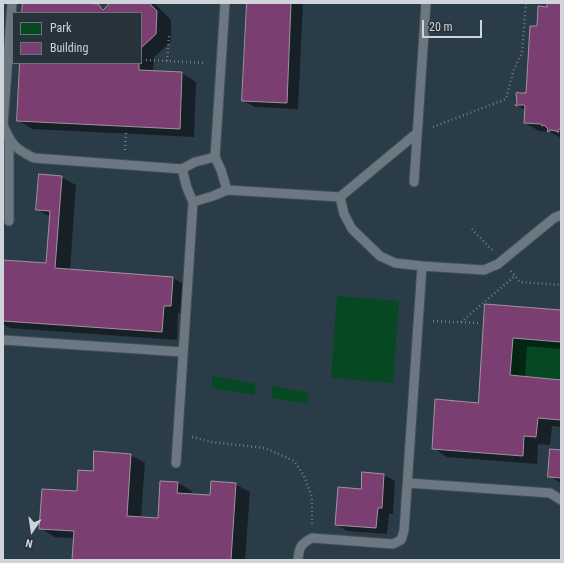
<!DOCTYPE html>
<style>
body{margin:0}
#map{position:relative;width:564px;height:563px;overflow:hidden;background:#27323b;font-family:"Roboto Condensed",sans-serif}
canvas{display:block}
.frame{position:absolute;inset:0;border:4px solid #ced4da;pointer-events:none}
.legend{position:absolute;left:12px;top:12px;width:130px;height:52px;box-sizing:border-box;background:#27323b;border:1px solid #6a737b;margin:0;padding:5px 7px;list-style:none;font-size:12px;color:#ced4da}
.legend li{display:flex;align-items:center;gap:8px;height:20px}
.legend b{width:20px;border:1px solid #6a737b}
.north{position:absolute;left:12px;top:511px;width:40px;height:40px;-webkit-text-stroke:3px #27323b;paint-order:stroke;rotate:193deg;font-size:11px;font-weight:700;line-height:16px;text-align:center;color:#ced4da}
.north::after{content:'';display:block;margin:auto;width:14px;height:18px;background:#ced4da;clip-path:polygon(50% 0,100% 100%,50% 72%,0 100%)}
.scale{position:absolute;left:422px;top:20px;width:60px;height:18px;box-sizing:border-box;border:2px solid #ced4da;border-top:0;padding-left:5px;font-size:12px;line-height:14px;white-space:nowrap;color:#ced4da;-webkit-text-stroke:3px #27323b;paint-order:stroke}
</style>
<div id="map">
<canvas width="564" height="563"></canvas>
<div class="frame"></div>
<ul class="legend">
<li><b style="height:11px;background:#064822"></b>Park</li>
<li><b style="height:11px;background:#7b3e71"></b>Building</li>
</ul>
<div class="north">N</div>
<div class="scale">20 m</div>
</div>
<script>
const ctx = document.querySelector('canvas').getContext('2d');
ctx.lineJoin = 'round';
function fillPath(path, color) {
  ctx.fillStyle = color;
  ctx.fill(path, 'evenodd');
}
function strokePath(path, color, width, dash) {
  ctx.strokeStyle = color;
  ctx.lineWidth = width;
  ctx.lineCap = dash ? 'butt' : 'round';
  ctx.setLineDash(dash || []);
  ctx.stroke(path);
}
fillPath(new Path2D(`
 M3 3H561V560H3ZM13 13H141V63H13Z`), '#2b3c49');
fillPath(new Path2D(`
 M337 296 399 301 393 383 331 378Z
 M513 338 561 342V380L510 375Z
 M213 376 256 384 254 395 211 388Z
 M273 386 309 393 307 404 271 398Z`), '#064822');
fillPath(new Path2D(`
 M24 3H98V6L105 9 111 3H153L156 5 171 20V42L154 57 153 72 182 73 196 82 194 137 32 129 18 120 21 63H141V13H23Z
 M248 3H303L298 109 255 107 243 101Z
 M548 3H561V138L550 132 539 131 525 123V110L516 105 527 94 538 27 548 8Z
 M61 177 76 185 70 270 173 278 187 286 185 314 178 313 177 340 10 328 3 324V261L47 264 51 217 37 210Z
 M486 305 561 311V349L527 346 525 378 561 381V427L552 426 550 445 538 444 537 464 447 457 433 448 479 404Z
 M561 451V483L549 476Z
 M130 455 145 463 141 518 159 519 178 483 192 491V495L211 496 235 484 250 492 245 560H73L75 538 55 537 40 528 78 492 93 472Z
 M363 473 384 475 395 481 393 514H389L387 534 347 531 336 524 362 490Z`), '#0007');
const building = new Path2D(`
 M23 3H84L98 4 103 10 110 3H149L157 11 156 34 141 48V13H22Z
 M247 3H291L287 103 242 101Z
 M547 3H561V128L558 130 559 132H557L556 131 550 130 549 132 547 131 548 129 544 125 542 126 541 124 524 123 525 106 524 105H518L517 106 515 105 517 103 516 93 518 92 519 93H526L530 26H537L538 6 547 7Z
 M20 63H139V70L182 72 180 129 17 121Z
 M39 174 62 176 55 268 173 277 171 306H164L162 332 3 321V260L46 263 50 211 36 210Z
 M485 304 561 310V342L513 338 510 375 561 380V420L538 418 536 437 524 436 523 456 432 449 435 399 478 403Z
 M550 449 561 450V478L548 477Z
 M94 451 131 454 127 516 158 518 160 481 178 482 177 493 210 495 211 481 236 483 231 560H72L74 531 39 529 42 489 77 491 78 470 93 471Z
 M362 472 384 474 382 508H378L376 528 335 525 338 487 361 489Z`);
fillPath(building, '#7b3e71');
strokePath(building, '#a0939d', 1);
const service = new Path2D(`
 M12 3 3 125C11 144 15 149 34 158L182 169
 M417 133 340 197 344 214 352 229 380 256 395 263 422 266 484 270 498 264 554 218 561 215
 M9 139V221
 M215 157 225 3
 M215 157 221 170 227 190 213 196 193 202 187 188 182 169 195 162Z
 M414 182 426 3
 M227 190 340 197
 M3 340 183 352
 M176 463 193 202
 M408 483 550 493 561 500
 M298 560C299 548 300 544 312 538L393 544 401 540 404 531 422 266`);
strokePath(service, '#454e56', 11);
strokePath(new Path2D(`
 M146 60 206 63
 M167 61 169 36
 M433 127 506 99 514 69 522 53 526 3
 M125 150 126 132
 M472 229 493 251
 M511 271 520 282 561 285
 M433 321 478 323
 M461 322 515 276
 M192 437 211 442 265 448 294 461 303 474 312 497V524`), '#717a82', 2.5, [1, 3]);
strokePath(service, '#6b7881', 9);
</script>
